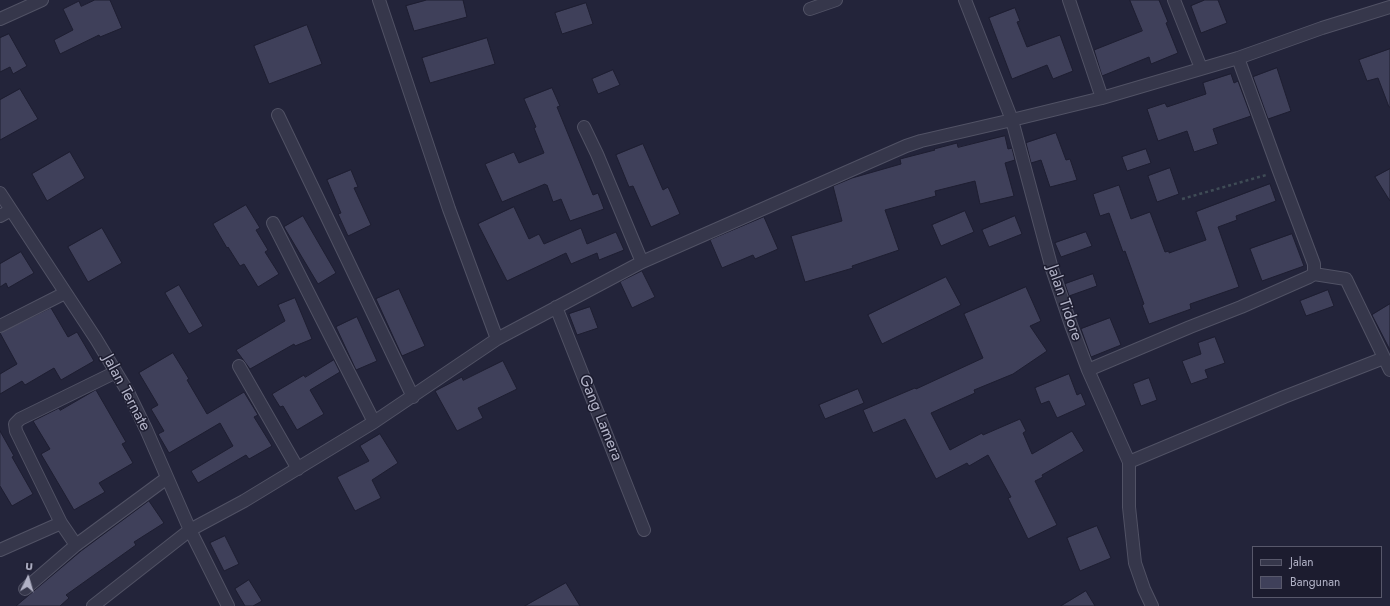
<!DOCTYPE html>
<style>
body{margin:0}
#map{position:relative;width:1390px;height:606px;overflow:hidden;background:#23243a;font-family:Jost,sans-serif}
canvas{display:block}
.legend{position:absolute;left:1252px;top:546px;width:130px;height:52px;box-sizing:border-box;background:#1c1c2f;border:1px solid #58586b;margin:0;padding:5px 7px;list-style:none;font-size:12px;color:#b1b2c6}
.legend li{display:flex;align-items:center;gap:8px;height:20px}
.legend b{width:20px;border:1px solid #58586b}
.north{position:absolute;left:8px;top:558px;width:40px;height:40px;-webkit-text-stroke:3px #1c1c2f;paint-order:stroke;rotate:5deg;font-size:11px;font-weight:700;line-height:16px;text-align:center;color:#b1b2c6}
.north::after{content:'';display:block;margin:auto;width:14px;height:18px;background:#b1b2c6;clip-path:polygon(50% 0,100% 100%,50% 72%,0 100%)}
</style>
<div id="map">
<canvas width="1390" height="606"></canvas>
<ul class="legend">
<li><b style="height:5px;background:#36374b"></b>Jalan</li>
<li><b style="height:11px;background:#3f405a"></b>Bangunan</li>
</ul>
<div class="north">U</div>
</div>
<script>
const ctx = document.querySelector('canvas').getContext('2d');
ctx.lineJoin = 'round';
function fillPath(path, color) {
  ctx.fillStyle = color;
  ctx.fill(path, 'evenodd');
}
function strokePath(path, color, width, dash) {
  ctx.strokeStyle = color;
  ctx.lineWidth = width;
  ctx.lineCap = dash ? 'butt' : 'round';
  ctx.setLineDash(dash || []);
  ctx.stroke(path);
}
function write(font, color, halo, rows, align = 'center') {
  ctx.font = font + ' Jost,sans-serif';
  ctx.lineWidth = 3;
  ctx.setLineDash([]);
  ctx.textBaseline = 'middle';
  ctx.strokeStyle = halo;
  ctx.fillStyle = color;
  for (const [text, x, y, turn = 0] of rows) {
    ctx.save();
    ctx.translate(x, y);
    ctx.rotate((+turn || 0) * Math.PI / 180);
    ctx.textAlign = isNaN(turn) ? turn : align;
    if (halo) ctx.strokeText(text, 0, 0);
    ctx.fillText(text, 0, 0);
    ctx.restore();
  }
}
const building = new Path2D(`
 M95 0H110L122 28 100 37 99 35 60 54 54 40 73 30 63 9 79 1 81 6Z
 M427 0H463L467 17 414 31 406 6Z
 M1130 0H1159L1168 22 1166 23 1178 53 1151 64 1149 57 1102 76 1094 50 1142 31Z
 M1205 0H1218L1227 23 1201 33 1191 6Z
 M586 3 593 24 562 34 555 13Z
 M1015 8 1020 21 1017 22 1027 47 1060 35 1073 71 1053 79 1047 65 1012 79 989 18Z
 M307 25 322 64 269 84 254 46Z
 M9 34 27 66 13 74 10 67 0 72V38Z
 M487 38 495 64 430 83 422 58Z
 M1390 49V107H1389L1378 78 1367 81 1359 60Z
 M1277 68 1291 111 1268 119 1253 77Z
 M613 70 620 85 598 94 592 79Z
 M1231 74 1234 83 1238 81 1251 116 1213 129 1218 144 1194 152 1187 131 1158 141 1147 109 1165 103 1167 107 1206 94 1203 83Z
 M552 88 560 106 557 107 593 195 598 193 604 209 570 221 561 199 553 202 547 185H546L545 184 502 202 485 164 514 152 519 163 544 153 534 128 536 127 524 99Z
 M20 89 38 119 0 140V100Z
 M1056 133 1066 160 1070 159 1077 180 1050 187 1041 160 1031 163 1026 143Z
 M1005 136 1008 149 1012 148 1015 160 1005 163 1014 196 980 204 975 181 935 191 936 196 885 210 899 250 852 266 853 268 805 282 791 236 842 221 833 186 852 178 901 164 900 159 935 150 934 149 957 143 958 147Z
 M643 144 663 190 668 187 680 214 651 227 633 186 629 187 616 155Z
 M1146 149 1151 163 1127 171 1122 157Z
 M70 152 85 178 47 201 32 174Z
 M1170 168 1179 194 1157 202 1148 176Z
 M1390 169V201L1375 177Z
 M351 170 358 187 354 188 371 225 348 236 338 214 341 213 327 180Z
 M1270 184 1276 201 1236 216 1237 220 1218 227 1239 287 1190 304 1191 309 1149 324 1142 305 1144 304 1125 251 1123 252 1109 213 1100 216 1093 194 1119 185 1131 219 1150 212 1165 252 1169 251V253L1206 240 1196 212Z
 M246 205 260 228 256 230 268 250 265 252 279 274 258 287 244 264 240 266 228 247 227 248 213 224Z
 M514 207 529 239 539 234 544 244 581 228 587 244 616 232 624 250 599 260 597 253 571 264 566 253 507 281 478 224Z
 M965 211 974 232 941 246 932 225Z
 M303 216 336 273 318 284 284 227Z
 M1015 216 1022 234 989 247 982 230Z
 M764 217 778 249 755 259 753 255 722 268 710 240Z
 M102 228 122 263 88 282 68 247Z
 M1086 232 1092 246 1061 257 1055 243Z
 M1292 234 1304 266 1262 281 1250 249Z
 M21 252 34 273 8 288 6 283 0 287V264Z
 M642 271 655 297 632 308 620 282Z
 M1093 274 1097 286 1069 296 1065 284Z
 M946 277 961 305 882 344 868 315Z
 M179 285 203 326 189 334 165 293Z
 M1026 287 1041 321 1030 326 1047 351 1013 374 974 390 975 393 931 413 950 450 982 433 983 435 1020 419 1026 431 1023 433 1032 454 1072 431 1084 451 1042 475 1043 477 1035 481 1057 525 1028 539 1008 498 1011 497 988 455 969 466 967 463 936 479 905 419 873 433 863 410 915 388 916 389 983 358 964 314Z
 M399 289 425 346 402 356 376 299Z
 M1328 290 1334 306 1306 316 1300 301Z
 M295 298 312 339 295 346 294 344 250 369 236 350 285 321 278 305Z
 M1390 304V350L1372 315Z
 M590 307 598 328 577 335 569 314Z
 M51 308 68 337 77 332 94 361 61 380 54 368 25 385 22 381 0 394V374L17 364 0 333Z
 M357 317 377 361 356 370 336 327Z
 M1110 318 1121 345 1091 357 1081 329Z
 M1215 337 1225 363 1205 370 1208 378 1191 384 1182 361 1201 354 1198 343Z
 M173 353 189 379 187 380 207 414 244 392 258 415 254 417 272 446 249 459 246 455 198 483 191 471 233 446 220 423 169 453 158 434 164 431 151 409 158 405 139 373Z
 M334 360 340 372 310 390 324 414 297 430 283 406 280 407 272 394 304 375 305 377Z
 M503 361 517 389 478 408 483 418 457 431 435 391 462 377 463 380Z
 M1069 374 1077 395 1081 393 1086 405 1057 418 1049 401 1041 404 1035 388Z
 M1149 378 1157 400 1141 406 1133 384Z
 M858 389 864 403 825 419 819 405Z
 M96 390 126 442 122 444 133 463 99 483 105 492 74 510 41 454 50 449 33 421 59 408 60 410Z
 M0 431 14 456 12 457 33 494 12 506 0 486Z
 M380 434 398 463 372 480 381 498 355 511 337 477 369 461 360 446Z
 M149 501 164 523 134 542 136 545 66 595 69 598 60 606H16L81 551Z
 M1097 526 1111 558 1080 571 1067 538Z
 M225 536 239 564 224 571 210 543Z
 M249 580 262 601 253 606H245L235 589Z
 M566 583 580 606H525Z
 M1086 591 1095 606H1061Z`);
fillPath(building, '#3f405a');
strokePath(building, '#1e1e31', 1);
const street = new Path2D(`
 M379 0 449 209 497 339
 M965 0 1012 120 1052 269 1071 325 1088 370 1129 462V507L1135 563 1144 589 1152 606
 M1069 0 1102 98
 M1174 0 1201 68
 M810 9 836 0
 M0 19 42 0
 M278 115 413 397
 M584 127 597 154 642 262
 M0 193 96 339 128 392 146 429 190 530 228 606
 M0 216 11 210
 M273 223 374 422
 M1314 274 1346 279 1390 370
 M556 307 644 530
 M0 326 65 293
 M239 366 298 469
 M1088 370 1190 327 1241 307 1309 277 1314 274V264L1279 171 1238 58
 M1129 462 1284 397 1384 358
 M76 545 61 523 16 431 15 424 20 419 116 372
 M0 550 61 523
 M25 589 76 545 167 478
 M93 606 190 530 244 501 374 422 497 339 642 262 906 146 921 141 1012 120 1102 98 1238 58 1322 28 1390 7`);
strokePath(street, '#515265', 14);
strokePath(new Path2D(`
 M1182 199 1266 175`), '#3f4c56', 2.5, [3, 3]);
strokePath(street, '#36374b', 12);
write('16px', '#b1b2c6', '#1c1c2f', [
 ["Jalan Tidore",1064,303,71],
 ["Jalan Ternate",126,393,62],
 ["Gang Lamera",600,418,68]
]);
</script>
